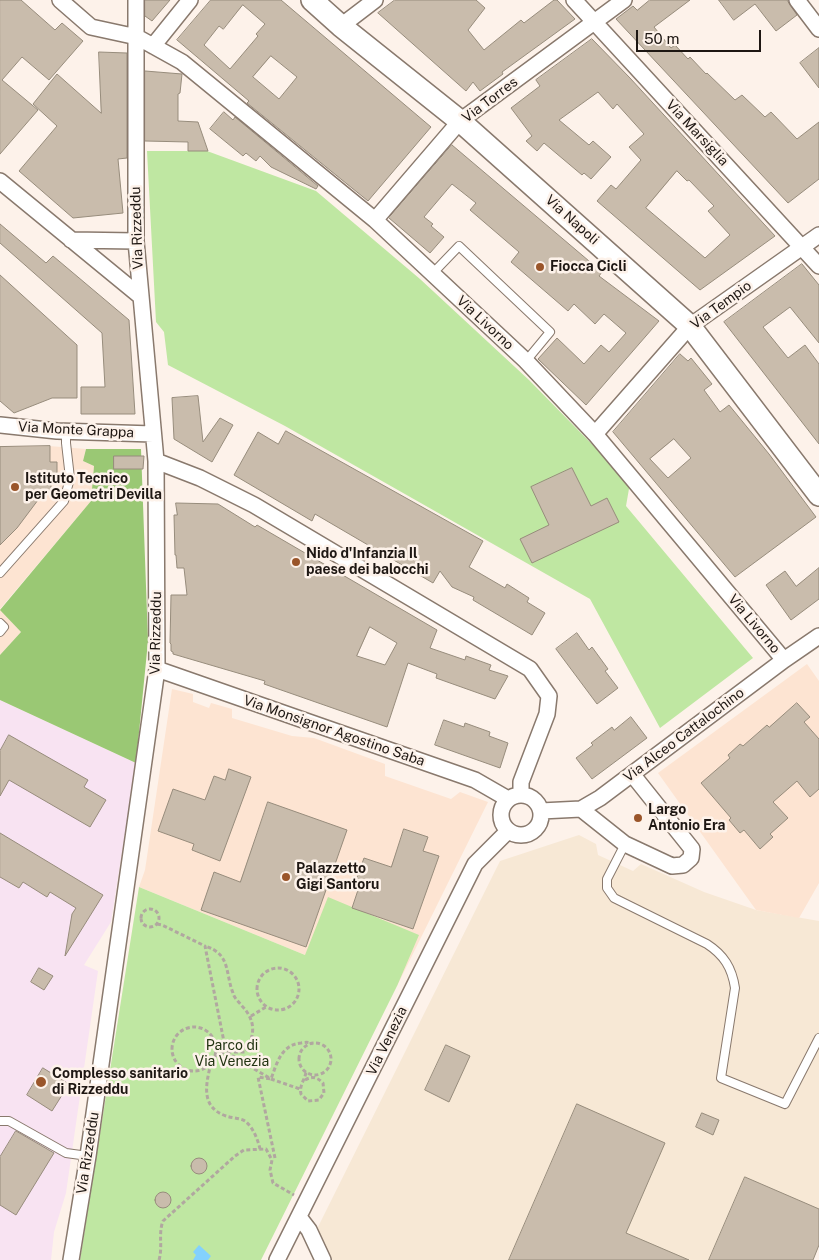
<!DOCTYPE html>
<style>
body{margin:0}
#map{position:relative;width:819px;height:1260px;overflow:hidden;background:#fdf2ea;font-family:"Public Sans",sans-serif}
canvas{display:block}
.scale{position:absolute;left:636px;top:30px;width:125px;height:22px;box-sizing:border-box;border:2px solid #1e1713;border-top:0;padding-left:6px;font-size:15px;line-height:18px;white-space:nowrap;color:#1e1713;-webkit-text-stroke:4px #fdf2ea;paint-order:stroke}
</style>
<div id="map">
<canvas width="819" height="1260"></canvas>
<div class="scale">50 m</div>
</div>
<script>
const ctx = document.querySelector('canvas').getContext('2d');
ctx.lineJoin = 'round';
function fillPath(path, color) {
  ctx.fillStyle = color;
  ctx.fill(path, 'evenodd');
}
function strokePath(path, color, width, dash) {
  ctx.strokeStyle = color;
  ctx.lineWidth = width;
  ctx.lineCap = dash ? 'butt' : 'round';
  ctx.setLineDash(dash || []);
  ctx.stroke(path);
}
function write(font, color, halo, rows, align = 'center') {
  ctx.font = font + ' "Public Sans",sans-serif';
  ctx.lineWidth = 5;
  ctx.setLineDash([]);
  ctx.textBaseline = 'middle';
  ctx.strokeStyle = halo;
  ctx.fillStyle = color;
  for (const [text, x, y, turn = 0] of rows) {
    ctx.save();
    ctx.translate(x, y);
    ctx.rotate((+turn || 0) * Math.PI / 180);
    ctx.textAlign = isNaN(turn) ? turn : align;
    if (halo) ctx.strokeText(text, 0, 0);
    ctx.fillText(text, 0, 0);
    ctx.restore();
  }
}
fillPath(new Path2D(`
 M579 835 596 844 598 855 633 871 641 864 704 892 756 910 819 921V1245L813 1260H330L316 1231 500 861Z`), '#f7e8d5');
fillPath(new Path2D(`
 M0 446H49L86 449 83 461 94 466 91 501 0 609 21 632 0 655Z
 M807 664 819 681V883L799 918 756 910 658 773Z
 M172 689 193 694V702L209 708 211 703 232 709V718L292 736 314 738 385 764V776L451 799 460 792 488 802 397 986 305 955 139 887 145 870Z`), '#fde4d2');
fillPath(new Path2D(`
 M0 700 136 763 111 922 84 965 98 971 66 1193 54 1232 51 1260H0Z`), '#f8e3f2');
fillPath(new Path2D(`
 M147 151H207L316 191 420 279 529 380 630 483 626 506 753 658 660 728 590 599 285 426 168 365 164 332 156 322Z
 M139 887 305 955 328 897 419 935 397 986 261 1260H80Z`), '#bfe7a2');
fillPath(new Path2D(`
 M86 449H141L148 641 136 763 0 700V655L21 632 0 610 91 501 94 466 83 461Z`), '#9ac874');
fillPath(new Path2D(`
 M199 1245 211 1256 208 1260H193L196 1255 193 1252Z`), '#83d1fd');
const building = new Path2D(`
 M0 0H21L55 30 62 23 83 41 49 80 22 57 2 80 38 110 0 154Z
 M145 0H170L152 21 145 16Z
 M211 0H281L431 127 368 201 247 103 249 101 177 40ZM243 5 265 24 256 34 258 36 230 69 204 45 219 26 223 29ZM271 56 297 77 279 99 253 77Z
 M395 0H476L485 8 468 30 484 50 521 20 524 23 554 0H557L575 19 502 72 503 74 480 91 473 82 466 91 378 13Z
 M650 0H690L654 27 671 48 675 45 688 59 690 57 706 74 707 73 735 100 742 95 765 117 771 112 797 139 819 122V179L788 203 616 19 633 6 637 10Z
 M719 0H787L797 15 776 31 755 4 734 20Z
 M592 39 630 78 775 236 700 290 597 201 611 185 616 189 641 160 629 147 644 134 617 104 613 109 598 92 559 120 589 145 593 141 611 157 591 179 584 173 582 175 544 143 537 151 526 141 532 136 511 108 540 86 536 80ZM677 171 687 181 689 180 714 206 708 211 730 235 705 258 646 208Z
 M819 48V88L800 63Z
 M99 52 127 53V158L118 159 123 213 73 218 19 171 57 126 33 104 57 74 101 113Z
 M145 71 182 74 180 93 178 94V121L198 122 208 151H188V142L145 141Z
 M224 112 233 120 235 117 318 186 316 189 271 167 260 156 256 161 246 153 243 156 210 129Z
 M452 145 602 272 599 276 659 321 586 405 538 359 557 338 584 364 601 345 609 352 626 333 604 314 595 324 574 304 568 311 511 262 519 252 470 210 476 203 452 184 424 217 433 224 431 226 444 237 430 253 389 218Z
 M0 224 46 263 53 256 129 320 135 414H81V387H105L102 333 0 243Z
 M802 264 819 285V343L790 307 763 327 788 358 805 345 819 364V444L724 322Z
 M0 275 77 345V398H52L14 413 0 401Z
 M680 354 688 361 691 358 712 384 704 390 720 412 729 405 769 454 816 517 735 577 613 432ZM674 439 691 458 668 478 650 459Z
 M198 396 203 442 220 418 233 425 212 462 174 439 172 398Z
 M286 431 483 541 469 567 505 588 507 584 529 598 527 602 545 613 532 635 473 600 474 597 452 587 440 571 433 583 315 514 312 521 234 475 258 432 278 444Z
 M50 446V462H57V478H51V491L44 492 17 528 0 545V447Z
 M114 456H144L143 469H114Z
 M572 468 591 506 607 498 619 522 532 563 520 539 549 525 531 487Z
 M176 503 218 504 255 527 257 525 437 630 430 648 465 660 466 656 491 665 489 670 508 676 495 699 436 678 437 674 408 663 387 727 264 684 265 681 173 654V652L171 651V644L170 643 171 595H187L184 568H177L176 555H175L174 515H177ZM370 627 397 643 385 665 357 656Z
 M819 568V599L791 620 766 585 785 571 796 586Z
 M577 633 589 650 592 647 608 669 605 671 618 688 597 704 556 649Z
 M797 703 810 717 804 722 819 739V789L810 797 797 781 773 802 788 818 770 834 773 837 760 849 744 830 740 833 729 820 731 818 701 783 730 758 728 755 740 744 743 746 767 725 769 727Z
 M631 717 647 738 592 779 576 758 593 745 591 743 612 727 614 730Z
 M444 720 464 727 465 723 490 732 489 736 508 743 500 768 435 745Z
 M9 735 88 780 84 787 106 800 90 827 9 780 0 796V751Z
 M229 769 251 777 220 861 192 850 194 844 158 831 173 789 205 800 214 776 225 780Z
 M268 802 347 830 306 947 201 910 214 872 240 882Z
 M404 829 428 837 423 851 439 856 413 929 352 908 360 884 355 883 364 858 391 867Z
 M0 833 103 895 65 956 72 914 76 908 50 892 47 897 23 882 19 888 0 877Z
 M39 968 53 976 44 990 31 982Z
 M446 1045 470 1056 449 1102 425 1090Z
 M43 1068 69 1084 52 1111 27 1095Z
 M577 1104 665 1143 626 1233 689 1260H509Z
 M702 1113 719 1120 713 1135 696 1127Z
 M16 1131 54 1153 16 1215 0 1205V1157Z
 M191 1166a8 8 0 1 1 16 0a8 8 0 1 1-16 0Z
 M745 1177 819 1209V1245L813 1260H709Z
 M155 1200a8 8 0 1 1 16 0a8 8 0 1 1-16 0Z`);
fillPath(building, '#c9bcac');
strokePath(building, '#978c7c', 1);
const service = new Path2D(`
 M433 273 459 246 550 332 526 361
 M0 573 64 501 70 478 66 443V431
 M0 623 4 627 0 632
 M625 844 607 879V888L614 898 707 944C724 955 732 968 735 988L721 1078 785 1104 819 1038
 M0 1121H9L66 1153 88 1156`);
const minor = new Path2D(`
 M60 0 91 27 137 37 182 62 375 220 526 361 595 434 784 660
 M574 0 819 266
 M797 0 819 29
 M341 26 375 0
 M153 46 190 0
 M0 181 140 296
 M375 220 460 121 624 0
 M71 240 136 241
 M0 425 57 431 153 434
 M595 434 690 326 819 235
 M156 461 200 478 254 505 530 669 549 696 547 714 521 782V795
 M157 669 475 780 508 799
 M501 815a20 20 0 1 1 40 0a20 20 0 1 1-40 0Z
 M581 809 625 844 672 866 683 865 691 858 692 849 632 774
 M541 811 581 809 600 798 784 660 819 636
 M299 1217 309 1230 323 1260
 M71 1260 88 1156 157 669 156 461 136 241V0
 M277 1260 475 864 508 831`);
const secondary = new Path2D(`
 M312 0 341 26 460 121 690 326 819 495`);
strokePath(service, '#89796d', 10);
strokePath(minor, '#89796d', 18);
strokePath(secondary, '#89796d', 24);
strokePath(new Path2D(`
 M141 918a9 9 0 1 1 18 0a9 9 0 1 1-18 0Z
 M157 924 162 925 205 946 226 1052H246C255 1034 256 1021 242 1006 239 1002 234 998 233 993 225 973 231 954 205 946
 M257 989a21 21 0 1 1 42 0a21 21 0 1 1-42 0Z
 M251 1016 266 1007
 M172 1049a22 22 0 1 1 44 0a22 22 0 1 1-44 0Z
 M299 1059a16 16 0 1 1 32 0a16 16 0 1 1-32 0Z
 M214 1056 226 1052 271 1079 300 1089
 M211 1063C206 1084 200 1107 226 1116 232 1118 240 1118 245 1121 253 1127 258 1140 260 1149
 M305 1080C312 1076 317 1077 323 1083L324 1093 319 1100 308 1101 301 1094C299 1085 305 1080 306 1072
 M275 1158 258 1077 271 1079C277 1063 281 1045 301 1043 306 1042 309 1042 313 1044
 M159 1260C163 1247 158 1234 163 1221L235 1156 244 1150 266 1149 272 1160 270 1170 273 1183 294 1195`), '#b1a7a0', 3, [4, 2.5]);
strokePath(service, '#fff', 8);
strokePath(minor, '#fff', 15);
strokePath(secondary, '#fff', 21);
for (const [x, y, r, color] of [
 [540,267,5,"#9a552a"],
 [15,487,5,"#9a552a"],
 [296,562,5,"#9a552a"],
 [638,818,5,"#9a552a"],
 [286,877,5,"#9a552a"],
 [41,1082,6,"#9a552a"]
]) {
  const dot = new Path2D();
  dot.arc(x, y, r, 0, 2 * Math.PI);
  ctx.fillStyle = color;
  ctx.fill(dot);
  strokePath(dot, '#fdf2ea', 2);
}
write('14px', '#1e1713', '#fdf2ea', [
 ["Via Torres",490,100,-37],
 ["Via Marsiglia",697,133,47],
 ["Via Napoli",572,220,42],
 ["Via Rizzeddu",137,228,-92],
 ["Via Tempio",721,305,-36],
 ["Via Livorno",485,323,43],
 ["Via Monte Grappa",76,430,3],
 ["Via Livorno",754,624,50],
 ["Via Rizzeddu",156,633,-89],
 ["Via Monsignor Agostino Saba",334,731,19],
 ["Via Alceo Cattalochino",684,735,-37],
 ["Via Venezia",387,1041,-64],
 ["Via Rizzeddu",88,1153,-81]
]);
write('bold 14px', '#1e1713', '#fdf2ea', [
 ["Fiocca Cicli",550,267],
 ["Istituto Tecnico",25,479],
 ["per Geometri Devilla",25,495],
 ["Nido d'Infanzia Il",306,554],
 ["paese dei balocchi",306,570],
 ["Largo",648,810],
 ["Antonio Era",648,826],
 ["Palazzetto",296,869],
 ["Gigi Santoru",296,885],
 ["Complesso sanitario",52,1074],
 ["di Rizzeddu",52,1090]
], 'left');
write('14px', '#223412', '#fdf2ea', [
 ["Parco di",232,1046],
 ["Via Venezia",232,1062]
]);
</script>
